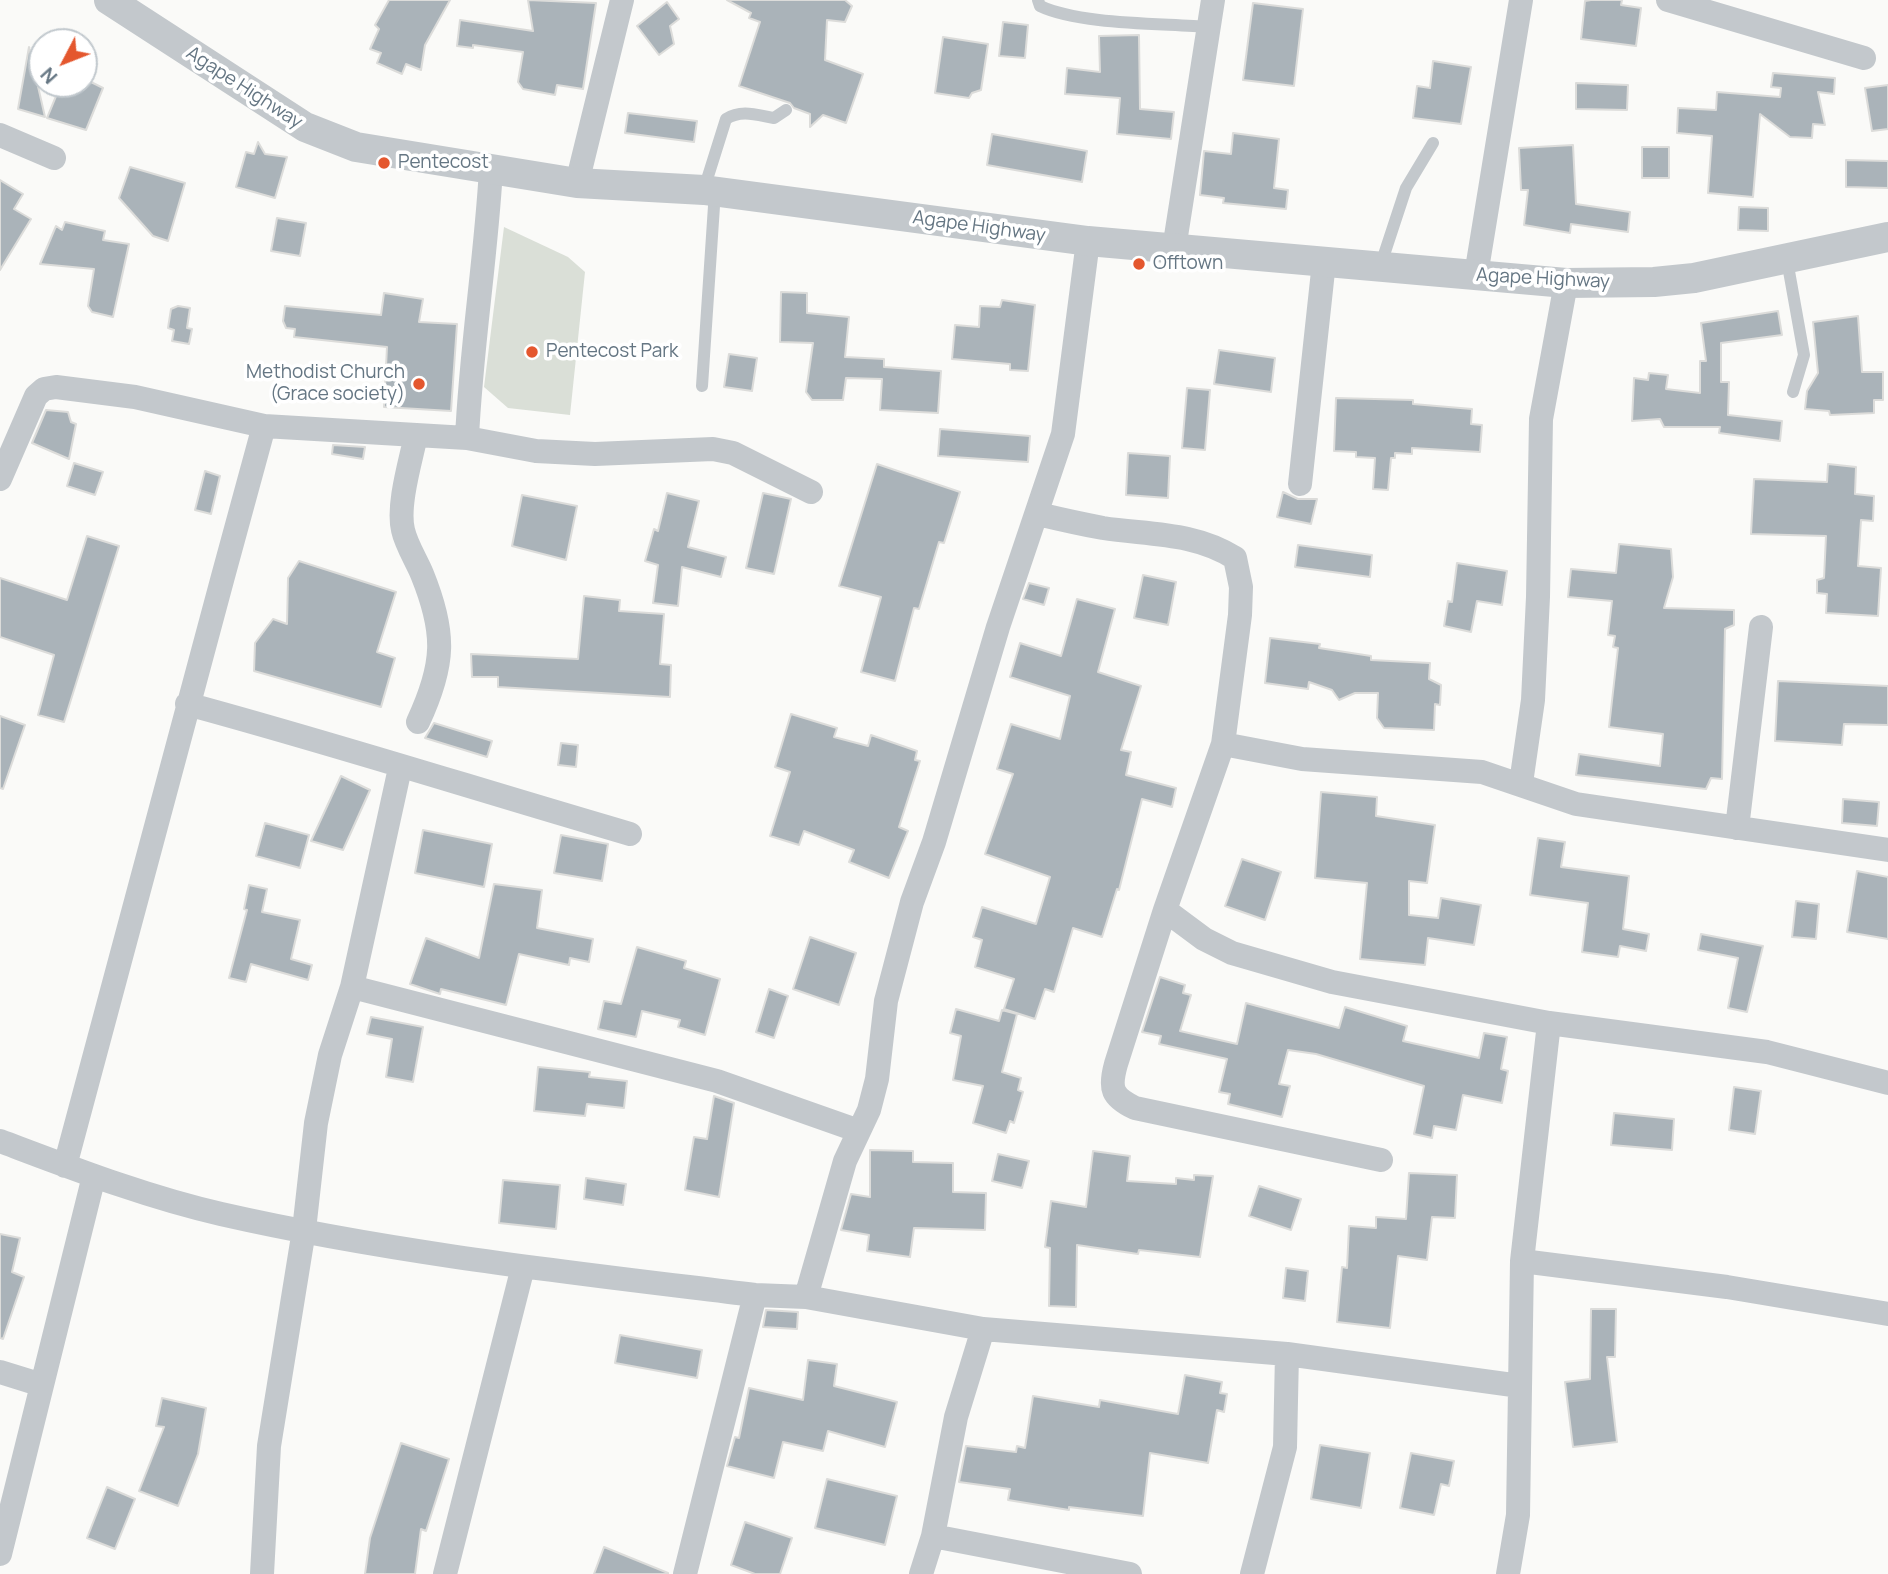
<!DOCTYPE html>
<style>
body{margin:0}
#map{position:relative;width:1888px;height:1574px;overflow:hidden;background:#fafaf8;font-family:Manrope,sans-serif}
canvas{display:block}
.north{position:absolute;left:28px;top:28px;width:70px;height:70px;box-sizing:border-box;background:#fff;border:2px solid #c1c8cd;border-radius:50%;rotate:228deg;font-size:19px;font-weight:700;line-height:28px;text-align:center;color:#657683}
.north::after{content:'';display:block;margin:auto;width:24px;height:32px;background:#e4572e;clip-path:polygon(50% 0,100% 100%,50% 72%,0 100%)}
</style>
<div id="map">
<canvas width="1888" height="1574"></canvas>
<div class="north">N</div>
</div>
<script>
const ctx = document.querySelector('canvas').getContext('2d');
ctx.lineJoin = 'round';
function fillPath(path, color) {
  ctx.fillStyle = color;
  ctx.fill(path, 'evenodd');
}
function strokePath(path, color, width, dash) {
  ctx.strokeStyle = color;
  ctx.lineWidth = width;
  ctx.lineCap = dash ? 'butt' : 'round';
  ctx.setLineDash(dash || []);
  ctx.stroke(path);
}
function write(font, color, halo, rows, align = 'center') {
  ctx.font = font + ' Manrope,sans-serif';
  ctx.lineWidth = 7;
  ctx.setLineDash([]);
  ctx.textBaseline = 'middle';
  ctx.strokeStyle = halo;
  ctx.fillStyle = color;
  for (const [text, x, y, turn = 0] of rows) {
    ctx.save();
    ctx.translate(x, y);
    ctx.rotate((+turn || 0) * Math.PI / 180);
    ctx.textAlign = isNaN(turn) ? turn : align;
    if (halo) ctx.strokeText(text, 0, 0);
    ctx.fillText(text, 0, 0);
    ctx.restore();
  }
}
fillPath(new Path2D(`
 M504 227 568 257 585 272 570 415 508 408 484 387Z`), '#dadfd7');
const building = new Path2D(`
 M389 0H450L425 45 421 70 406 64 402 74 377 63 381 53 370 49 379 29 375 25Z
 M528 0 596 3 583 89 557 85 555 95 523 89 518 82 523 52 473 45V48L457 46 460 20 533 31Z
 M727 0H845L852 6 845 22 827 20 825 60 863 74 846 123 823 115 810 127V114L794 108 790 103 739 86 760 22 749 18 751 13Z
 M1591 0H1622L1621 5 1641 8 1636 46 1581 39 1585 1Z
 M667 2 679 19 670 26 674 44 659 55 637 26Z
 M1253 3 1303 9 1294 86 1243 80Z
 M1003 22 1028 25 1025 58 999 56Z
 M1139 35 1140 109 1174 112 1171 139 1117 134 1120 98 1065 94 1067 68 1100 72 1099 36Z
 M943 37 988 44 981 90 972 93 969 98 935 93Z
 M29 47 45 117 18 109Z
 M1433 61 1471 67 1461 124 1413 118 1417 86 1430 88Z
 M1773 73 1835 78 1834 94 1818 92 1825 125 1813 124 1812 138 1790 137 1760 114 1753 197 1708 193 1712 136 1677 133 1678 108 1716 110 1717 92 1780 97 1781 88 1771 87Z
 M91 82 103 88 86 130 47 118 61 84 83 90Z
 M1576 83 1628 85 1627 110 1576 109Z
 M1888 85V129L1872 131 1865 88Z
 M628 113 697 121 694 142 625 133Z
 M1233 133 1279 139 1274 188 1288 190 1286 209 1223 203 1224 198 1200 195 1204 151 1231 154Z
 M992 134 1087 151 1082 182 987 165Z
 M258 142 265 154 287 157 275 198 236 187 246 152 254 154Z
 M1573 145 1576 204 1630 212 1628 232 1571 224 1570 233 1524 225 1528 190H1521L1519 148Z
 M1642 147H1669V178H1642Z
 M1846 160 1888 161V188L1846 187Z
 M130 167 185 183 168 241 153 236 119 198Z
 M0 180 23 194 14 209 31 219 0 270Z
 M1739 207 1768 208V231L1738 230Z
 M277 218 306 223 300 256 271 251Z
 M65 222 105 231 103 240 129 244 113 317 92 312 88 306 94 269 40 264 56 226 62 230Z
 M781 292 807 293V313L849 317 845 357 884 359V367L941 371 938 413 880 410 882 379 846 378 843 400H812L806 392 813 343 780 342Z
 M384 293 423 299 419 322 457 324 451 411 384 407 387 347 294 337 295 329 286 328 283 321 285 306 381 315Z
 M1002 300 1035 305 1028 371 1010 370V364L952 359 955 325 979 327 980 306 1000 307Z
 M178 306 190 308 187 328 192 329 189 344 172 341 174 330 168 328 171 309Z
 M1778 311 1782 335 1721 343V382H1729L1728 415 1782 421 1780 441 1719 433 1720 427H1664L1660 419 1632 421 1634 378 1648 380 1649 373 1668 375 1666 389 1700 393V361H1706L1701 323Z
 M1858 316 1862 372H1883V400H1874V413L1830 415 1829 411 1805 409 1807 391 1818 373 1813 322Z
 M1219 350 1275 358 1271 392 1214 384Z
 M729 354 757 358 752 391 724 387Z
 M1187 388 1210 390 1205 450 1182 448Z
 M1336 398 1413 400V404L1472 409 1471 424 1482 425 1480 452 1412 448V454L1395 453V458H1391L1388 490 1373 489 1375 458 1356 457V452L1334 451Z
 M46 410 68 412 71 422 76 424 69 459 32 443Z
 M940 429 1030 436 1028 462 938 456Z
 M333 445 365 447 363 459 332 454Z
 M1128 453 1170 456 1168 498 1126 495Z
 M74 463 103 472 95 495 67 486Z
 M877 464 960 492 944 543 939 542 919 609 914 608 895 681 861 672 881 597 839 586Z
 M1828 464 1856 467 1855 494 1874 496 1873 521 1861 520 1858 566 1881 568 1878 616 1826 613 1827 594 1817 593V580L1824 578 1826 536 1751 534 1754 479 1827 482Z
 M205 471 220 476 211 514 195 510Z
 M1283 492 1298 499H1317L1311 524 1277 517Z
 M667 493 699 501 688 547 726 557 721 577 682 567 678 606 653 603 658 565 645 561 654 529 658 531Z
 M763 493 791 499 774 574 746 568Z
 M522 495 577 506 566 560 512 546Z
 M87 536 119 546 64 722 38 715 54 655 0 637V578L67 600Z
 M1619 544 1671 549 1673 577 1664 608 1734 610V625L1725 629 1722 779 1711 778 1706 789 1576 775 1579 754 1660 766 1663 734 1609 727 1618 648 1613 647 1615 636 1608 635 1612 601 1568 597 1571 569 1616 573Z
 M1298 545 1372 555 1370 577 1295 567Z
 M299 561 396 592 377 652 395 658 381 707 254 671 255 643 273 619 287 624 288 578Z
 M1457 563 1507 571 1502 605 1477 601 1471 632 1444 626 1448 601 1452 602Z
 M1143 575 1176 582 1168 625 1134 618Z
 M1029 583 1049 588 1044 605 1023 599Z
 M584 596 620 600 619 611 664 614 660 664 671 665 670 697 498 687V677H472L471 654 578 659Z
 M1077 599 1115 609 1098 672 1141 686 1121 750 1131 752 1126 775 1176 788 1172 807 1142 799 1119 890 1117 889 1102 937 1073 928 1054 992 1045 989 1035 1019 1004 1009 1014 979 975 967 982 940 973 937 982 907 1036 924 1050 877 985 854 1013 774 997 769 1011 724 1060 739 1070 696 1010 677 1020 643 1061 656Z
 M1270 638 1320 644 1319 648 1371 656V660L1430 663 1429 679 1441 685 1440 705 1435 704 1434 730 1384 728 1377 718 1378 693H1355L1339 700 1332 690 1309 682 1308 689 1265 683Z
 M1778 681 1888 686V725L1844 724 1842 745 1775 741Z
 M791 714 837 728 834 737 868 746 871 735 917 751 915 760 920 761 899 827 908 831 889 878 849 862 854 850 804 831 799 845 770 836 790 772 775 767Z
 M0 716 25 725 3 789 0 788Z
 M434 723 492 741 487 757 425 738Z
 M561 743 578 745 576 767 558 765Z
 M341 776 370 790 343 850 311 841Z
 M1321 792 1377 797 1376 816 1435 825 1427 883 1409 881V915L1438 918 1441 898 1481 905 1474 945 1428 938 1425 965 1360 959 1367 883 1315 878Z
 M1843 799 1879 802 1877 826 1842 823Z
 M265 823 309 835 300 868 256 856Z
 M423 830 492 844 484 887 415 873Z
 M561 835 608 844 602 881 554 873Z
 M1538 838 1565 842 1561 867 1629 876 1623 929 1649 934 1646 951 1620 946 1618 957 1582 952 1588 903 1530 895Z
 M1242 859 1281 872 1265 920 1225 906Z
 M1857 871 1888 877V939L1847 932Z
 M494 884 542 890 537 928 593 939 589 962 570 958 569 965 519 954 506 1005 441 989 440 994 410 984 426 938 479 958Z
 M249 885 267 889 262 912 300 920 291 959 312 965 308 980 251 964 246 982 229 978 247 910 244 909Z
 M1796 901 1819 904 1816 939 1792 937Z
 M1701 934 1763 946 1747 1012 1728 1008 1738 958 1698 950Z
 M810 937 856 953 839 1005 793 989Z
 M637 947 686 961 684 968 720 979 705 1035 678 1027 680 1020 642 1011 636 1037 598 1029 604 1001 621 1004Z
 M1160 977 1185 985 1183 993 1191 995 1180 1031 1237 1044 1246 1003 1339 1028 1345 1007 1407 1026 1403 1041 1479 1058 1484 1033 1507 1037 1501 1069 1508 1071 1502 1103 1463 1095 1456 1130 1434 1126 1432 1138 1414 1134 1424 1086 1316 1054 1288 1050 1279 1084 1290 1086 1282 1117 1228 1104 1230 1094 1219 1092 1227 1059 1159 1044 1161 1036 1142 1032Z
 M769 989 788 996 774 1038 756 1032Z
 M956 1009 999 1021 1002 1010 1017 1014 1002 1072 1021 1078 1018 1090 1023 1092 1014 1123 1010 1121 1006 1133 973 1123 983 1086 953 1080 961 1036 950 1033Z
 M371 1017 423 1027 413 1082 386 1077 392 1039 367 1034Z
 M538 1067 590 1072 589 1077 627 1081 624 1108 587 1104 585 1116 534 1111Z
 M1734 1087 1761 1091 1755 1134 1729 1130Z
 M714 1096 734 1103 719 1197 685 1190 694 1137 707 1139Z
 M1614 1113 1674 1119 1672 1150 1611 1145Z
 M870 1150 913 1151V1162L953 1163V1192L986 1193 985 1230 914 1228 910 1257 867 1251 869 1235 841 1230 851 1194 870 1197Z
 M1093 1151 1130 1156 1127 1181 1176 1184V1178L1194 1180V1175L1213 1176 1200 1257 1139 1250 1138 1254 1077 1245 1076 1307 1049 1306 1050 1248 1045 1247 1051 1201 1086 1207Z
 M998 1154 1029 1161 1022 1188 992 1181Z
 M1409 1173 1457 1175 1455 1218 1432 1217 1427 1260 1398 1256 1390 1328 1337 1322 1342 1267 1347 1268 1349 1226 1376 1228V1217L1406 1219Z
 M586 1178 626 1184 623 1205 584 1199Z
 M503 1180 560 1185 556 1229 499 1223Z
 M1259 1186 1301 1199 1291 1230 1249 1216Z
 M0 1234 20 1238 12 1272 24 1277 3 1339 0 1338Z
 M1286 1268 1308 1271 1305 1301 1283 1298Z
 M1591 1309H1616L1615 1357H1607L1617 1442 1573 1447 1565 1382 1590 1379Z
 M766 1310 798 1312 797 1329 763 1327Z
 M620 1335 702 1350 697 1378 615 1363Z
 M808 1360 837 1364 834 1386 897 1402 885 1447 828 1431 823 1451 783 1442 774 1478 727 1466 735 1437 739 1438 749 1388 803 1400Z
 M1185 1375 1222 1382 1220 1393 1227 1394 1224 1412 1217 1410 1208 1463 1150 1453 1143 1516 1069 1507V1510L1008 1500 1010 1489 959 1482 966 1446 1016 1452 1017 1446 1025 1448 1033 1396 1099 1407 1100 1400 1178 1414Z
 M162 1398 206 1408 198 1454 178 1506 139 1491 164 1427 156 1426Z
 M401 1443 449 1459 426 1531 421 1529 415 1574H365L370 1538Z
 M1320 1445 1370 1453 1361 1508 1311 1499Z
 M1411 1453 1454 1461 1449 1486 1441 1484 1434 1515 1400 1508Z
 M827 1479 897 1496 885 1545 815 1528Z
 M107 1487 135 1499 115 1549 87 1538Z
 M745 1522 792 1538 780 1574H755L731 1565Z
 M604 1547 668 1573V1574H594Z`);
fillPath(building, '#aab3b9');
strokePath(building, '#dcdcda', 2);
strokePath(new Path2D(`
 M1038 0 1040 6C1080 25 1163 23 1209 27
 M704 189 726 119C741 109 757 115 774 118L786 110
 M1787 260 1804 355 1793 392
 M1380 267 1406 188 1433 143
 M702 386 715 191`), '#c3c8cc', 12);
strokePath(new Path2D(`
 M1668 0 1864 58
 M0 135 54 158
 M577 183 622 0
 M1174 249 1213 0
 M1476 275 1521 0
 M416 435C411 460 397 505 403 530 406 544 416 560 422 574 446 633 445 664 418 722
 M467 438C471 348 486 259 491 169
 M0 479 36 396 44 389 56 387 135 397 264 426 467 438 536 451 595 454 713 449 733 453 811 492
 M1300 484 1324 262
 M1038 514C1059 519 1081 524 1103 528 1149 535 1194 532 1235 558L1241 587 1240 615 1223 744 1165 910 1116 1064C1109 1089 1112 1097 1135 1108L1381 1160
 M187 704C335 744 482 791 630 834
 M1223 744 1302 759 1482 772 1576 804 1888 850
 M1521 783 1533 700 1538 597 1541 419 1566 283
 M1737 828 1761 627
 M1165 910 1204 939 1232 953 1332 982 1549 1023 1767 1052 1888 1083
 M352 987 717 1081 859 1131
 M0 1141C72 1168 146 1197 221 1214 397 1254 576 1273 755 1295L806 1297 983 1329 1287 1354 1520 1386
 M65 1166C133 919 196 672 264 426
 M1522 1261 1727 1287 1888 1314
 M806 1297 845 1161 869 1110 877 1079 886 1001 912 902 934 842 998 627 1063 434 1088 241
 M0 1372 42 1385
 M933 1536 1130 1574
 M0 1554 94 1176
 M262 1574 269 1446 304 1230 316 1123 330 1055 352 987 400 768
 M445 1574 523 1267
 M685 1574 755 1295
 M921 1574 933 1536 956 1417 983 1329
 M1252 1574 1285 1447 1287 1354
 M1508 1574 1518 1515 1522 1261 1549 1023`), '#c3c8cc', 24);
strokePath(new Path2D(`
 M109 0 305 127 356 147 577 183 704 190 1088 241 1566 283 1654 282 1694 278 1888 237`), '#c3c8cc', 30);
for (const [x, y, r, color] of [
 [384,163,7,"#e4572e"],
 [1139,264,7,"#e4572e"],
 [532,352,7,"#e4572e"],
 [419,384,7,"#e4572e"]
]) {
  const dot = new Path2D();
  dot.arc(x, y, r, 0, 2 * Math.PI);
  ctx.fillStyle = color;
  ctx.fill(dot);
  strokePath(dot, '#fff', 2.5);
}
write('19px', '#657683', '#fff', [
 ["Agape Highway",244,88,33],
 ["Agape Highway",979,227,8],
 ["Agape Highway",1543,279,3]
]);
write('19px', '#657683', '#fff', [
 ["Pentecost",398,163],
 ["Offtown",1153,264],
 ["Pentecost Park",546,352],
 ["Methodist Church",405,373,"right"],
 ["(Grace society)",405,395,"right"]
], 'left');
</script>
